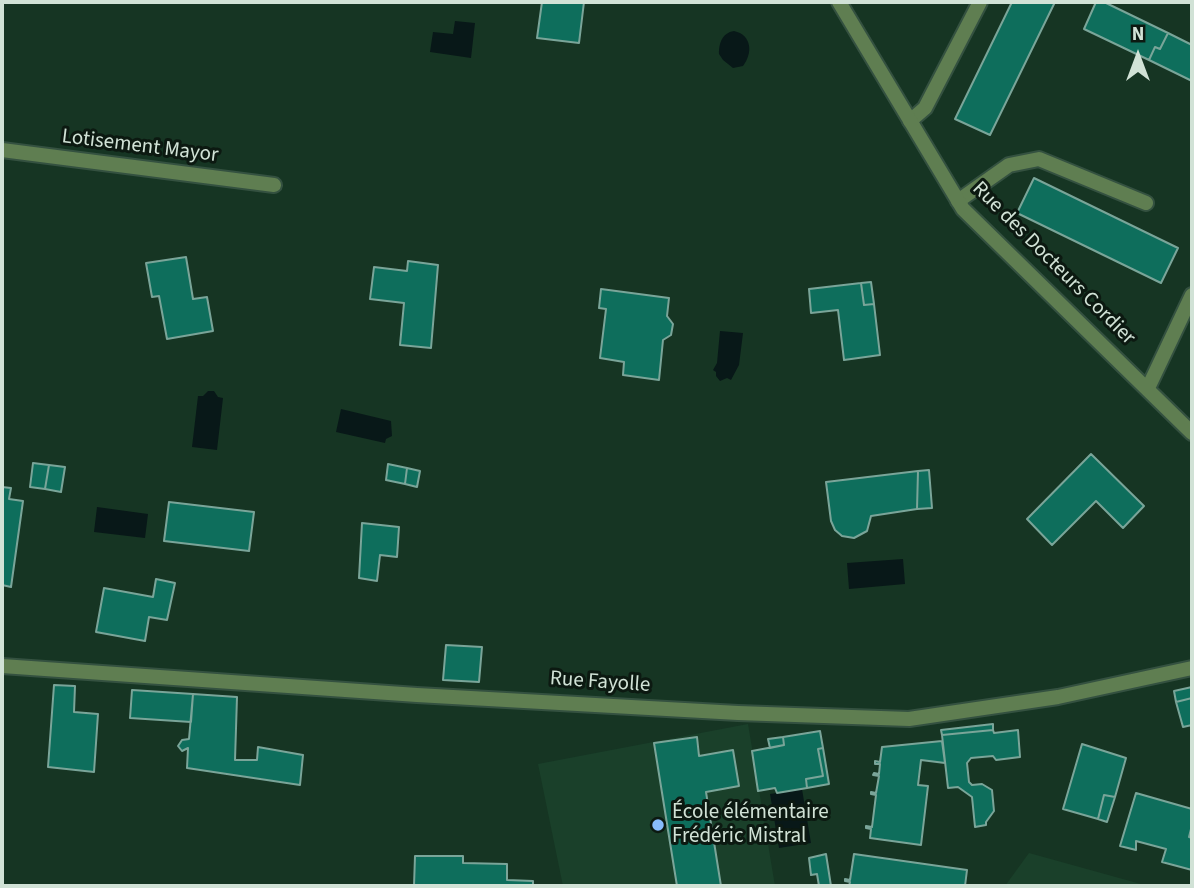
<!DOCTYPE html>
<meta charset="utf-8">
<style>
body{margin:0}
#map{position:relative;width:1194px;height:888px;overflow:hidden;background:#163523;font-family:"Source Sans 3",sans-serif}
canvas{display:block}
.frame{position:absolute;inset:0;border:4px solid #d1e2d6;pointer-events:none}
.north{position:absolute;left:1103px;top:21px;width:70px;height:70px;-webkit-text-stroke:5px #0c1911;paint-order:stroke;rotate:0deg;font-size:19px;font-weight:700;line-height:28px;text-align:center;color:#d1e2d6}
.north::after{content:'';display:block;margin:auto;width:24px;height:32px;background:#d1e2d6;clip-path:polygon(50% 0,100% 100%,50% 72%,0 100%)}
</style>
<div id="map">
<canvas width="1194" height="888"></canvas>
<div class="frame"></div>
<div class="north">N</div>
</div>
<script>
const ctx = document.querySelector('canvas').getContext('2d');
ctx.lineJoin = 'round';
function fillPath(path, color) {
  ctx.fillStyle = color;
  ctx.fill(path, 'evenodd');
}
function strokePath(path, color, width, dash) {
  ctx.strokeStyle = color;
  ctx.lineWidth = width;
  ctx.lineCap = dash ? 'butt' : 'round';
  ctx.setLineDash(dash || []);
  ctx.stroke(path);
}
function write(font, color, halo, rows, align = 'center') {
  ctx.font = font + ' "Source Sans 3",sans-serif';
  ctx.lineWidth = 6;
  ctx.setLineDash([]);
  ctx.textBaseline = 'middle';
  ctx.strokeStyle = halo;
  ctx.fillStyle = color;
  for (const [text, x, y, turn = 0] of rows) {
    ctx.save();
    ctx.translate(x, y);
    ctx.rotate((+turn || 0) * Math.PI / 180);
    ctx.textAlign = isNaN(turn) ? turn : align;
    if (halo) ctx.strokeText(text, 0, 0);
    ctx.fillText(text, 0, 0);
    ctx.restore();
  }
}
fillPath(new Path2D(`
 M748 724 775 886H563L538 764Z
 M1029 853 1148 886H1005Z`), '#1a402a');
fillPath(new Path2D(`
 M455 21 475 23 471 58 430 52 433 32 453 34Z
 M734 31C752 35 753 53 743 66L733 68 723 60 719 54C719 43 722 33 734 31Z
 M720 331 743 333 739 365 731 380 727 378 720 381 716 376V372L713 370 717 363Z
 M208 391H214L218 397 223 398 217 450 192 447 198 396H203Z
 M341 409 391 421 392 436 386 439 385 443 336 432Z
 M97 507 148 514 145 538 94 532Z
 M903 559 905 584 849 589 847 563Z
 M802 789 811 843 779 848 770 794Z`), '#081818');
const building = new Path2D(`
 M542 2H584L579 43 537 38Z
 M1012 2H1055L990 135 955 119Z
 M1096 2H1104L1168 33 1160 49 1155 47 1149 60 1084 29Z
 M1168 33 1192 45V81L1149 60 1155 47 1160 49Z
 M1034 178 1178 248 1161 283 1017 213Z
 M186 257 193 299 207 297 213 331 167 339 159 296 152 297 146 263Z
 M408 261 438 265 431 348 400 345 404 303 370 299 374 267 407 271Z
 M871 282 874 304 864 305 861 283Z
 M861 283 864 305 874 304 880 355 844 360 838 310 811 313 809 289Z
 M601 289 669 298 667 316 673 324 671 335 663 340 659 380 623 375 624 362 600 358 606 309 599 308Z
 M1091 454 1144 506 1123 528 1096 501 1052 545 1027 519Z
 M33 463 49 465 45 489 30 487Z
 M388 464 407 468 405 484 386 480Z
 M49 465 65 467 61 492 45 489Z
 M407 468 420 471 417 487 405 484Z
 M929 470 932 508 917 509 918 471Z
 M918 471 917 509 871 516 867 531 854 538 842 536 835 530 831 521 826 482Z
 M2 487 11 488 9 499 23 501 11 587 2 585Z
 M169 502 254 512 249 551 164 541Z
 M362 523 399 527 397 557 380 555 377 581 359 578Z
 M156 579 175 583 167 620 149 617 145 641 96 632 104 588 153 597Z
 M446 645 482 647 479 682 443 680Z
 M54 685 75 686 74 712 98 714 94 772 48 767Z
 M1192 687V698L1176 702 1174 691Z
 M132 690 193 694 191 722 130 718Z
 M193 694 237 697 235 760H257L258 747 303 755 300 785 187 768 188 748 182 751 178 746 182 740 189 739Z
 M1192 698V725L1183 727 1176 702Z
 M993 724V730L942 735 941 730Z
 M993 730 994 733 1018 730 1020 757 996 760 993 756 971 758 967 763 969 782 972 785 982 784 992 790 994 811 986 822V825L975 827 972 797 958 787 948 788 942 735Z
 M820 731 823 748 818 749 823 776 806 779 807 788 777 793 775 788 758 791 752 751 784 745 783 737Z
 M697 737 699 756 733 750 739 786 706 792 721 886H677L654 743Z
 M783 737 784 745 770 748 768 739Z
 M942 741 945 763 921 760 918 785 928 786 921 845 870 838 871 829 866 828V826L872 827 876 795 871 794V792L876 793 879 776 873 775 874 773 879 774 880 764H875V761L880 762 882 747Z
 M1082 744 1126 758 1115 797 1104 795 1098 819 1063 809Z
 M823 748 829 784 807 788 806 779 823 776 818 749Z
 M1136 793 1192 809V825L1189 837 1192 838V870L1162 862 1166 849 1136 841V850L1120 846Z
 M1104 795 1115 797 1107 822 1098 819Z
 M826 854 831 886H819L817 874 811 875 809 858Z
 M854 854 967 870 965 886H849L850 882 845 881V879L850 880Z
 M415 856H463V863L507 864V880L533 881V886H414Z`);
fillPath(building, '#0e6e5c');
strokePath(building, '#7aa599', 2);
const lane = new Path2D(`
 M910 121 925 108 980 2
 M2 150 274 185
 M958 201 1009 165 1039 159 1146 203`);
const street = new Path2D(`
 M839 2 963 209 1192 433
 M1148 388 1192 295
 M2 666 417 695 738 713 909 719 1058 697 1192 668`);
strokePath(lane, '#345140', 18);
strokePath(street, '#345140', 18);
strokePath(lane, '#5f7e51', 14);
strokePath(street, '#5f7e51', 14);
for (const [x, y, r, color] of [
 [658,825,7,"#87bbfb"]
]) {
  const dot = new Path2D();
  dot.arc(x, y, r, 0, 2 * Math.PI);
  ctx.fillStyle = color;
  ctx.fill(dot);
  strokePath(dot, '#0c1911', 2.5);
}
write('21px', '#d1e2d6', '#0c1911', [
 ["Lotisement Mayor",140,147,7],
 ["Rue des Docteurs Cordier",1053,264,45],
 ["Rue Fayolle",600,683,4]
]);
write('21px', '#d1e2d6', '#0c1911', [
 ["École élémentaire",672,813],
 ["Frédéric Mistral",672,837]
], 'left');
</script>
